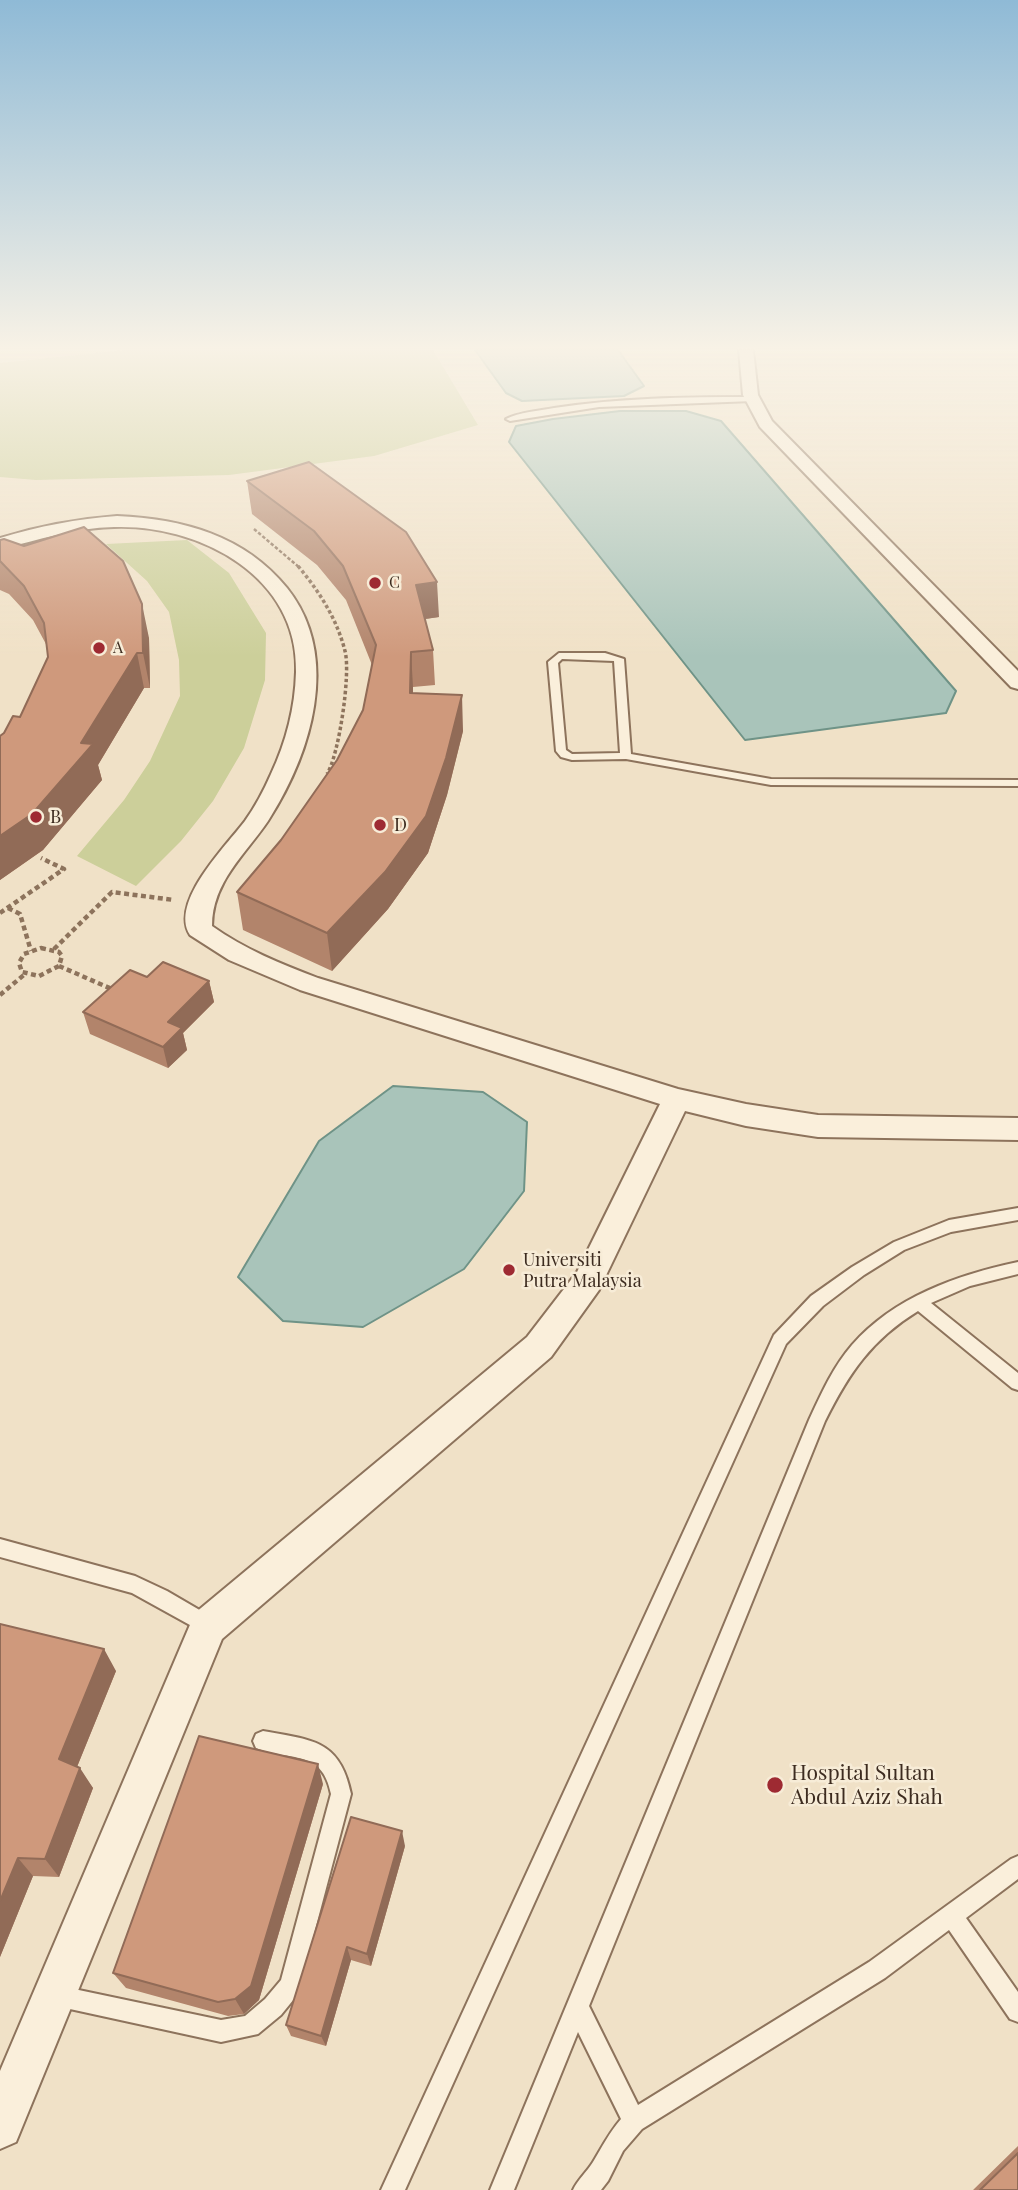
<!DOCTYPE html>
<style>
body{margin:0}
canvas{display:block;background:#f0e1c7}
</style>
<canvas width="1018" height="2190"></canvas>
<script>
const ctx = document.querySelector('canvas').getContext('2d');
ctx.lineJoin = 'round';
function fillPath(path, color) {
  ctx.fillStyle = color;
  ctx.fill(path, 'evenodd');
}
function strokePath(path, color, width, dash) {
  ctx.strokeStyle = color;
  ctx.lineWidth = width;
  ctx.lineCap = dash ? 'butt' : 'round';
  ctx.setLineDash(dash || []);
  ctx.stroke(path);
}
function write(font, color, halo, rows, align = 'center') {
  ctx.font = font + ' "Playfair Display",serif';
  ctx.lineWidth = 5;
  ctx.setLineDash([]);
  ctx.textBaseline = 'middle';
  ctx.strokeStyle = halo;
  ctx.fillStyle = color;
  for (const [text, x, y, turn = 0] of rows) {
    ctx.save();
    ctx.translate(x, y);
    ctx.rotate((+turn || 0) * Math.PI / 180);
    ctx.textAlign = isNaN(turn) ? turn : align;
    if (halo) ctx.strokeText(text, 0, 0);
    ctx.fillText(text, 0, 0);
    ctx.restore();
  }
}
fillPath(new Path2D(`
 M125 350H433L478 425 374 456 229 475 36 480 0 477V363Z
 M187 540 229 573 266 633 265 680 244 748 213 801 181 841 136 886 77 856 124 800 150 761 180 696 179 660 169 612 147 581 106 544Z`), '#cccf9a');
const water = new Path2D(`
 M475 350H618L644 386 624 396 522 401 506 393Z
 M620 411H686L721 421 956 691 946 713 745 740 509 442 516 426 553 419Z
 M393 1086 483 1092 527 1122 524 1191 464 1269 363 1327 283 1321 238 1277 319 1141Z`);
fillPath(water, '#a9c4ba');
strokePath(water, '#6f9387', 2);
const service = new Path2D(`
 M750 397H753V401L599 407 510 421 506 419C519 412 539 411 554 408 619 398 684 397 750 397Z
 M605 653 624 659 631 754 771 779 1018 780V786L771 785 626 759 572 760 561 757 556 751 548 662 559 653ZM562 659 614 661 620 753 572 754 566 750 558 663Z
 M1018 1208V1220L951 1232 904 1250 864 1275 823 1306 786 1344 405 2190H381L774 1335 811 1296 852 1267 894 1242 949 1220Z
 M1018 1262V1274L970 1286 931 1303 1018 1373V1390L1012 1388 918 1311C871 1340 849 1373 825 1421L589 2006 638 2105 869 1962 1011 1859 1018 1856V1879L966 1918 1018 1992V2022L1010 2019 949 1930 885 1978 642 2129 623 2151 608 2181 601 2190H573C578 2179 587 2172 593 2162 602 2147 609 2133 621 2119L578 2032 514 2190H490L809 1420C821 1394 833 1367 852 1345 894 1297 957 1275 1018 1262Z
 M0 1539 135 1576 167 1591 215 1619 217 1626 215 1633 208 1635 132 1593 0 1557Z
 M263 1731C311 1740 340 1739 351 1794L298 1994 281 2015 258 2034 221 2042 47 2004 44 1996 47 1988 55 1985 221 2020 245 2016 265 1999 281 1980 331 1794C322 1748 290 1762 256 1748L253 1741 256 1734Z`);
const minor = new Path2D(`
 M739 350H753L758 395 772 421 1018 671V689L1011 687 760 427 743 395Z
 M117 516C183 519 244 535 287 588 342 657 311 754 268 821 245 855 212 882 212 926 244 949 281 964 318 978L678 1089 746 1104 818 1115 1018 1118V1140L818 1137 746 1126 685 1111 599 1290 551 1357 222 1639 16 2142 0 2149V2071L195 1613 527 1337 577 1272 660 1104 300 990 229 960 190 935C169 902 227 845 245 821 255 807 264 790 271 774 286 742 295 708 296 672 299 576 199 524 114 527 74 528 39 540 0 549V538C39 526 77 519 117 516Z`);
strokePath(service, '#8d735c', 4);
strokePath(minor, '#8d735c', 4);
strokePath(new Path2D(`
 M254 529 300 568`), '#8d735c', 2.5, [3.5, 2]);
strokePath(new Path2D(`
 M298 566C319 591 337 619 345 651 351 673 339 755 327 774`), '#8d735c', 3.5, [3.5, 2.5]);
strokePath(new Path2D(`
 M8 908 20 914 31 951
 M0 913 64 869 41 858
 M41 948 59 952 62 956 59 966 39 976 22 972 19 963 24 954Z
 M54 949 112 892 174 900
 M59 966 114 990
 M0 995 25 974`), '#8d735c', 4.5, [5, 3.5]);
fillPath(service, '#faefdb');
fillPath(minor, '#faefdb');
fillPath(new Path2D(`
 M247 481 439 617 425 619 433 650 435 685 413 687V693L463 731 447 795 428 853 388 909 332 971 243 930 237 892 281 840 337 760 363 710 372 665 346 600 317 565 252 514Z
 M0 540 149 638 150 688H144L98 765 102 780 43 850 0 880V736L20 717 48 657 47 646 33 620 9 594 0 590Z
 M147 977 209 981 214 1002 183 1033 187 1050 168 1068 90 1034 83 1012Z
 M0 1624 116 1671 77 1767 93 1788 59 1877 33 1876 0 1957Z
 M323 1784 259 2000 244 2014 228 2016 126 1988 113 1973Z
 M405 1846 371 1966 351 1960 326 2046 291 2036 286 2025Z
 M1018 2146V2190H973Z`), '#b2846b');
fillPath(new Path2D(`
 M437 582 439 617 418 620 416 585Z
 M142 604 149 638 150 688 143 653Z
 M411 652 413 687 412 729 410 693Z
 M137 653 144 688 98 765 102 780 43 850 0 880V836L81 743Z
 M462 695 463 731 447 795 428 853 388 909 332 971 327 933Z
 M209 981 214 1002 183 1033 187 1050 168 1068 163 1047 168 1022Z
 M104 1649 116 1671 72 1779 59 1759Z
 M318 1764 323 1784 259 2000 244 2014 235 1999Z
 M80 1768 93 1788 59 1877 45 1859Z
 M402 1831 405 1846 371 1966 367 1954Z
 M18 1858 33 1876 0 1957V1901Z
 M347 1947 351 1960 326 2046 321 2036Z`), '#916b57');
const building = new Path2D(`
 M309 462 406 532 437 582 416 585 433 650 411 652 410 693 462 695 446 758 426 816 385 872 327 933 237 892 281 840 337 760 363 710 376 645 343 566 314 531 247 481Z
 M84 527 123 561 142 604 143 653H137L81 743 93 744 32 814 0 836V736L4 733 13 716 20 717 48 657 44 623 24 586 0 561V540L4 539 24 546Z
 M163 962 209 981 168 1022 182 1028 163 1047 83 1012 130 970 147 977Z
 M0 1624 104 1649 59 1759 80 1768 45 1859 18 1858 0 1901Z
 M199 1736 318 1764 251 1986 235 1999 218 2002 113 1973Z
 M351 1817 402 1831 367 1954 347 1947 321 2036 286 2025Z
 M1018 2153V2190H980Z`);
fillPath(building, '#cf997c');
strokePath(building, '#916b57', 2);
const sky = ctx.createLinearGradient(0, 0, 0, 657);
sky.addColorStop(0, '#8fbad6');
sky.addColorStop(0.53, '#f8f2e6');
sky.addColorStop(1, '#f8f2e600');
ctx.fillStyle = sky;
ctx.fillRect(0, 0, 1018, 657);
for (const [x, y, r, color] of [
 [375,583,7,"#9e2a32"],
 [99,648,7,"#9e2a32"],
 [36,817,7,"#9e2a32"],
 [380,825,7,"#9e2a32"],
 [509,1270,7,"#9e2a32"],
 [775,1785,9,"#9e2a32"]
]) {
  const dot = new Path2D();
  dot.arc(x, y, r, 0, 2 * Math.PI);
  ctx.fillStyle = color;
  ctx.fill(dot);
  strokePath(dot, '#f7ecd7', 2.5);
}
write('16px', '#3d2c20', '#f7ecd7', [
 ["C",389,583],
 ["A",113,648]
], 'left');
write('18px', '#3d2c20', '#f7ecd7', [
 ["B",50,817],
 ["D",394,825],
 ["Universiti",523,1260],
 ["Putra Malaysia",523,1281]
], 'left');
write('21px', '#3d2c20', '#f7ecd7', [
 ["Hospital Sultan",791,1773],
 ["Abdul Aziz Shah",791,1797]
], 'left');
</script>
